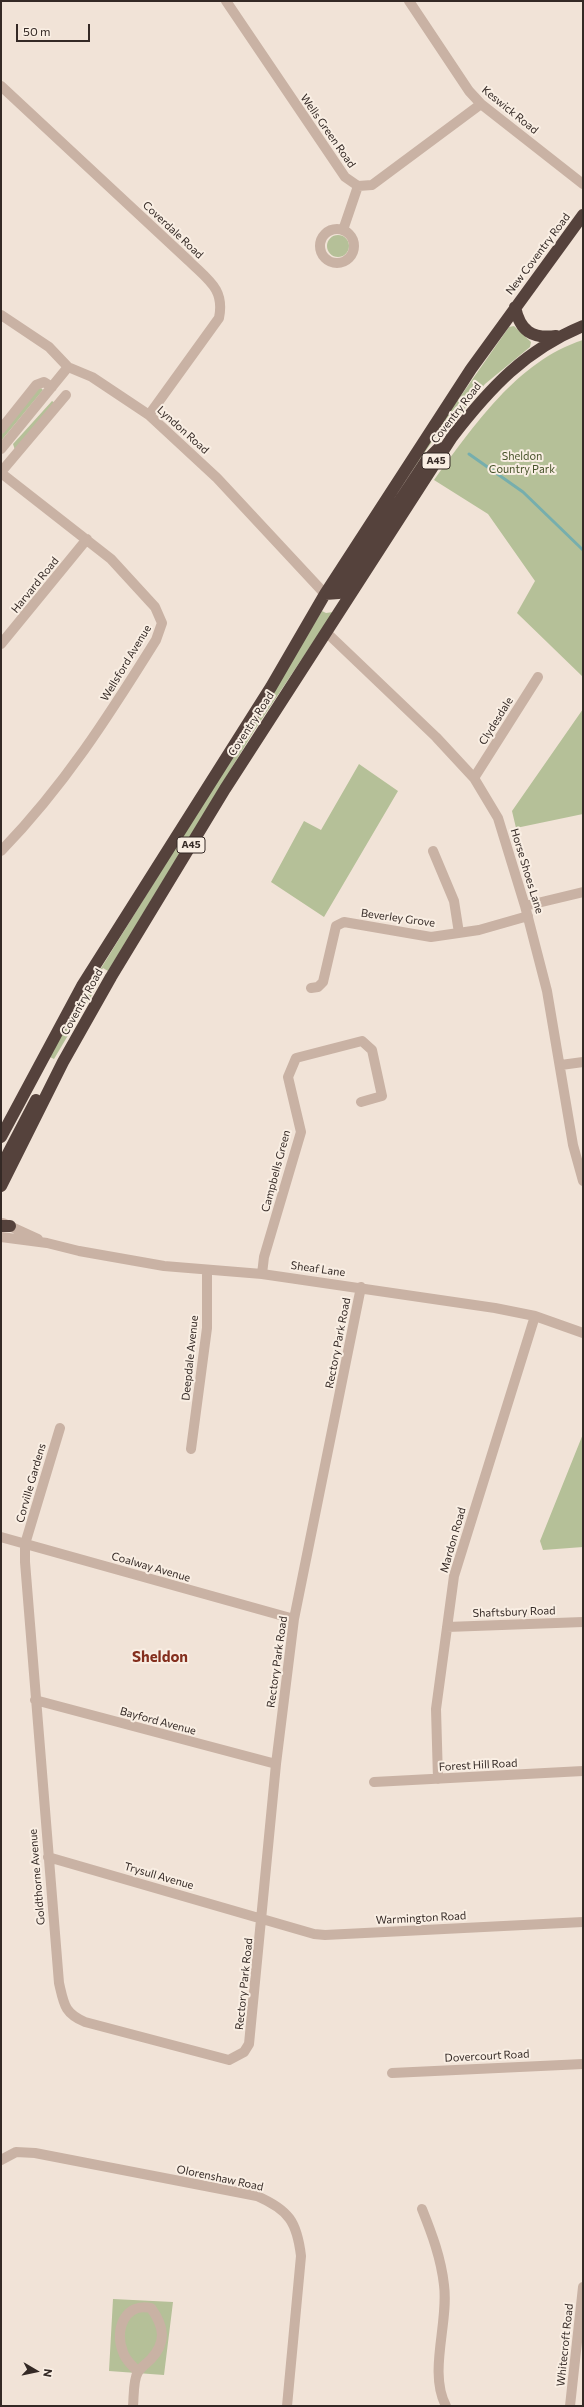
<!DOCTYPE html>
<style>
body{margin:0}
#map{position:relative;width:584px;height:2407px;overflow:hidden;background:#f1e3d7;font-family:Commissioner,sans-serif}
canvas{display:block}
.frame{position:absolute;inset:0;border:2px solid #342925;pointer-events:none}
.north{position:absolute;left:16px;top:2351px;width:40px;height:40px;-webkit-text-stroke:3px #f9eee3;paint-order:stroke;rotate:99deg;font-size:11px;font-weight:700;line-height:16px;text-align:center;color:#342925}
.north::after{content:'';display:block;margin:auto;width:14px;height:18px;background:#342925;clip-path:polygon(50% 0,100% 100%,50% 72%,0 100%)}
.scale{position:absolute;left:16px;top:24px;width:74px;height:18px;box-sizing:border-box;border:2px solid #342925;border-top:0;padding-left:5px;font-size:12px;line-height:14px;white-space:nowrap;color:#342925;-webkit-text-stroke:3px #f9eee3;paint-order:stroke}
</style>
<div id="map">
<canvas width="584" height="2407"></canvas>
<div class="frame"></div>
<div class="north">N</div>
<div class="scale">50 m</div>
</div>
<script>
const ctx = document.querySelector('canvas').getContext('2d');
ctx.lineJoin = 'round';
function fillPath(path, color) {
  ctx.fillStyle = color;
  ctx.fill(path, 'evenodd');
}
function strokePath(path, color, width, dash) {
  ctx.strokeStyle = color;
  ctx.lineWidth = width;
  ctx.lineCap = dash ? 'butt' : 'round';
  ctx.setLineDash(dash || []);
  ctx.stroke(path);
}
function write(font, color, halo, rows, align = 'center') {
  ctx.font = font + ' Commissioner,sans-serif';
  ctx.lineWidth = 4;
  ctx.setLineDash([]);
  ctx.textBaseline = 'middle';
  ctx.strokeStyle = halo;
  ctx.fillStyle = color;
  for (const [text, x, y, turn = 0] of rows) {
    ctx.save();
    ctx.translate(x, y);
    ctx.rotate((+turn || 0) * Math.PI / 180);
    ctx.textAlign = isNaN(turn) ? turn : align;
    if (halo) ctx.strokeText(text, 0, 0);
    ctx.fillText(text, 0, 0);
    ctx.restore();
  }
}
fillPath(new Path2D(`
 M327 246a11 11 0 1 1 22 0a11 11 0 1 1-22 0Z
 M514 326 531 342 530 347 485 384 453 423 434 439 411 472 409 470 509 327Z
 M583 340V677L517 613 535 581 488 514 434 480C474 426 517 361 583 340Z
 M41 388 43 390 1 441V432L36 390Z
 M52 401 55 403 15 450 13 444Z
 M322 611 326 613 333 612 254 731 108 971 103 968 92 987 90 986Z
 M583 709V814L516 828 512 811Z
 M359 764 398 791 324 917 271 882 304 821 321 830Z
 M102 978 54 1059 48 1056 85 993 91 995Z
 M583 1434V1547L543 1550 540 1541Z
 M113 2299 173 2302 164 2375 109 2371Z`), '#b5c098');
strokePath(new Path2D(`
 M469 454 523 492 583 550`), '#76aead', 3);
strokePath(new Path2D(`
 M226 1 345 177 358 186 372 185 481 104
 M409 1 469 91 481 104 583 184
 M1 86 189 261C208 280 225 289 219 318L149 415
 M320 246a17 17 0 1 1 34 0a17 17 0 1 1-34 0Z
 M343 230 358 186
 M1 315 49 347 68 367 92 377 149 415 217 478 325 594
 M1 429 36 385 44 382 52 387
 M1 449 68 367
 M1 472 66 395
 M1 473 111 559 155 607 162 623 156 640C108 717 64 786 1 851
 M326 632 436 737 474 778 498 818 525 906 547 991 573 1145 583 1181
 M1 644 87 539
 M474 778 538 677
 M433 851 454 901 459 933
 M525 906 583 892
 M311 988 318 987 323 982 336 926 344 922 431 937 479 930 528 916
 M561 1065 583 1062
 M3 1223 38 1239
 M1 1237 47 1243 79 1251 164 1266 262 1274 495 1308 535 1316 583 1333
 M262 1274 264 1257 301 1132 288 1077 296 1058 362 1041 372 1050 382 1096 361 1102
 M60 1428 25 1544V1562L59 1983C64 2004 64 2013 85 2022L229 2060 244 2052 249 2044 276 1764 294 1619 361 1287
 M191 1449 207 1328V1270
 M1 1537 294 1619
 M447 1627 583 1622
 M35 1700 276 1764
 M438 1779 436 1709 454 1576 535 1316
 M374 1782 583 1771
 M48 1857 314 1934 325 1935 583 1922
 M392 2073 583 2064
 M1 2160 16 2152 35 2153 257 2196C289 2210 297 2222 301 2256L287 2406
 M422 2209C432 2234 441 2258 444 2285 449 2323 428 2372 446 2406
 M133 2406C134 2396 133 2380 138 2372 141 2367 147 2363 151 2359 167 2342 164 2326 151 2308 125 2302 114 2330 123 2352 125 2360 133 2366 138 2372
 M570 2406 583 2287`), '#c9b2a4', 10);
strokePath(new Path2D(`
 M515 307C520 331 532 339 556 336
 M325 594 339 593 426 461 439 448
 M1 1137 82 986 271 687 325 594 471 369 583 215
 M1 1167 36 1100
 M1 1186 63 1062 111 977 225 789 452 437C490 388 525 350 583 326
 M1 1226H10`), '#55423c', 12);
for (const [x, y, w] of [
 [436,461,28],
 [191,845,28]
]) {
  const box = new Path2D();
  box.roundRect(x - w / 2, y - 8, w, 16, 3);
  ctx.fillStyle = '#f9eee3';
  ctx.fill(box);
  strokePath(box, '#342925', 1);
}
write('bold 10px', '#342925', null, [
 ["A45",436,461],
 ["A45",191,845]
]);
write('11px', '#342925', '#f9eee3', [
 ["Keswick Road",510,110,39],
 ["Wells Green Road",328,131,55],
 ["Coverdale Road",173,230,43],
 ["New Coventry Road",538,254,-53],
 ["Coventry Road",456,413,-52],
 ["Lyndon Road",183,430,42],
 ["Harvard Road",35,585,-51],
 ["Wellsford Avenue",126,663,-59],
 ["Clydesdale",496,721,-58],
 ["Coventry Road",251,724,-57],
 ["Horse Shoes Lane",527,871,73],
 ["Beverley Grove",398,918,8],
 ["Coventry Road",82,1002,-61],
 ["Campbells Green",276,1171,-75],
 ["Sheaf Lane",318,1269,8],
 ["Rectory Park Road",338,1343,-79],
 ["Deepdale Avenue",190,1358,-84],
 ["Corville Gardens",31,1483,-74],
 ["Mardon Road",453,1540,-74],
 ["Coalway Avenue",151,1567,16],
 ["Shaftsbury Road",514,1612,-2],
 ["Rectory Park Road",277,1662,-82],
 ["Bayford Avenue",158,1721,15],
 ["Forest Hill Road",478,1765,-3],
 ["Trysull Avenue",159,1876,16],
 ["Goldthorne Avenue",37,1877,-95],
 ["Warmington Road",421,1918,-3],
 ["Rectory Park Road",244,1984,-84],
 ["Dovercourt Road",487,2056,-3],
 ["Olorenshaw Road",220,2178,12],
 ["Whitecroft Road",565,2345,-84]
]);
write('11px', '#465229', '#f9eee3', [
 ["Sheldon",522,456],
 ["Country Park",522,469]
]);
write('bold 15px', '#842f1e', '#f9eee3', [
 ["Sheldon",160,1657]
]);
</script>
